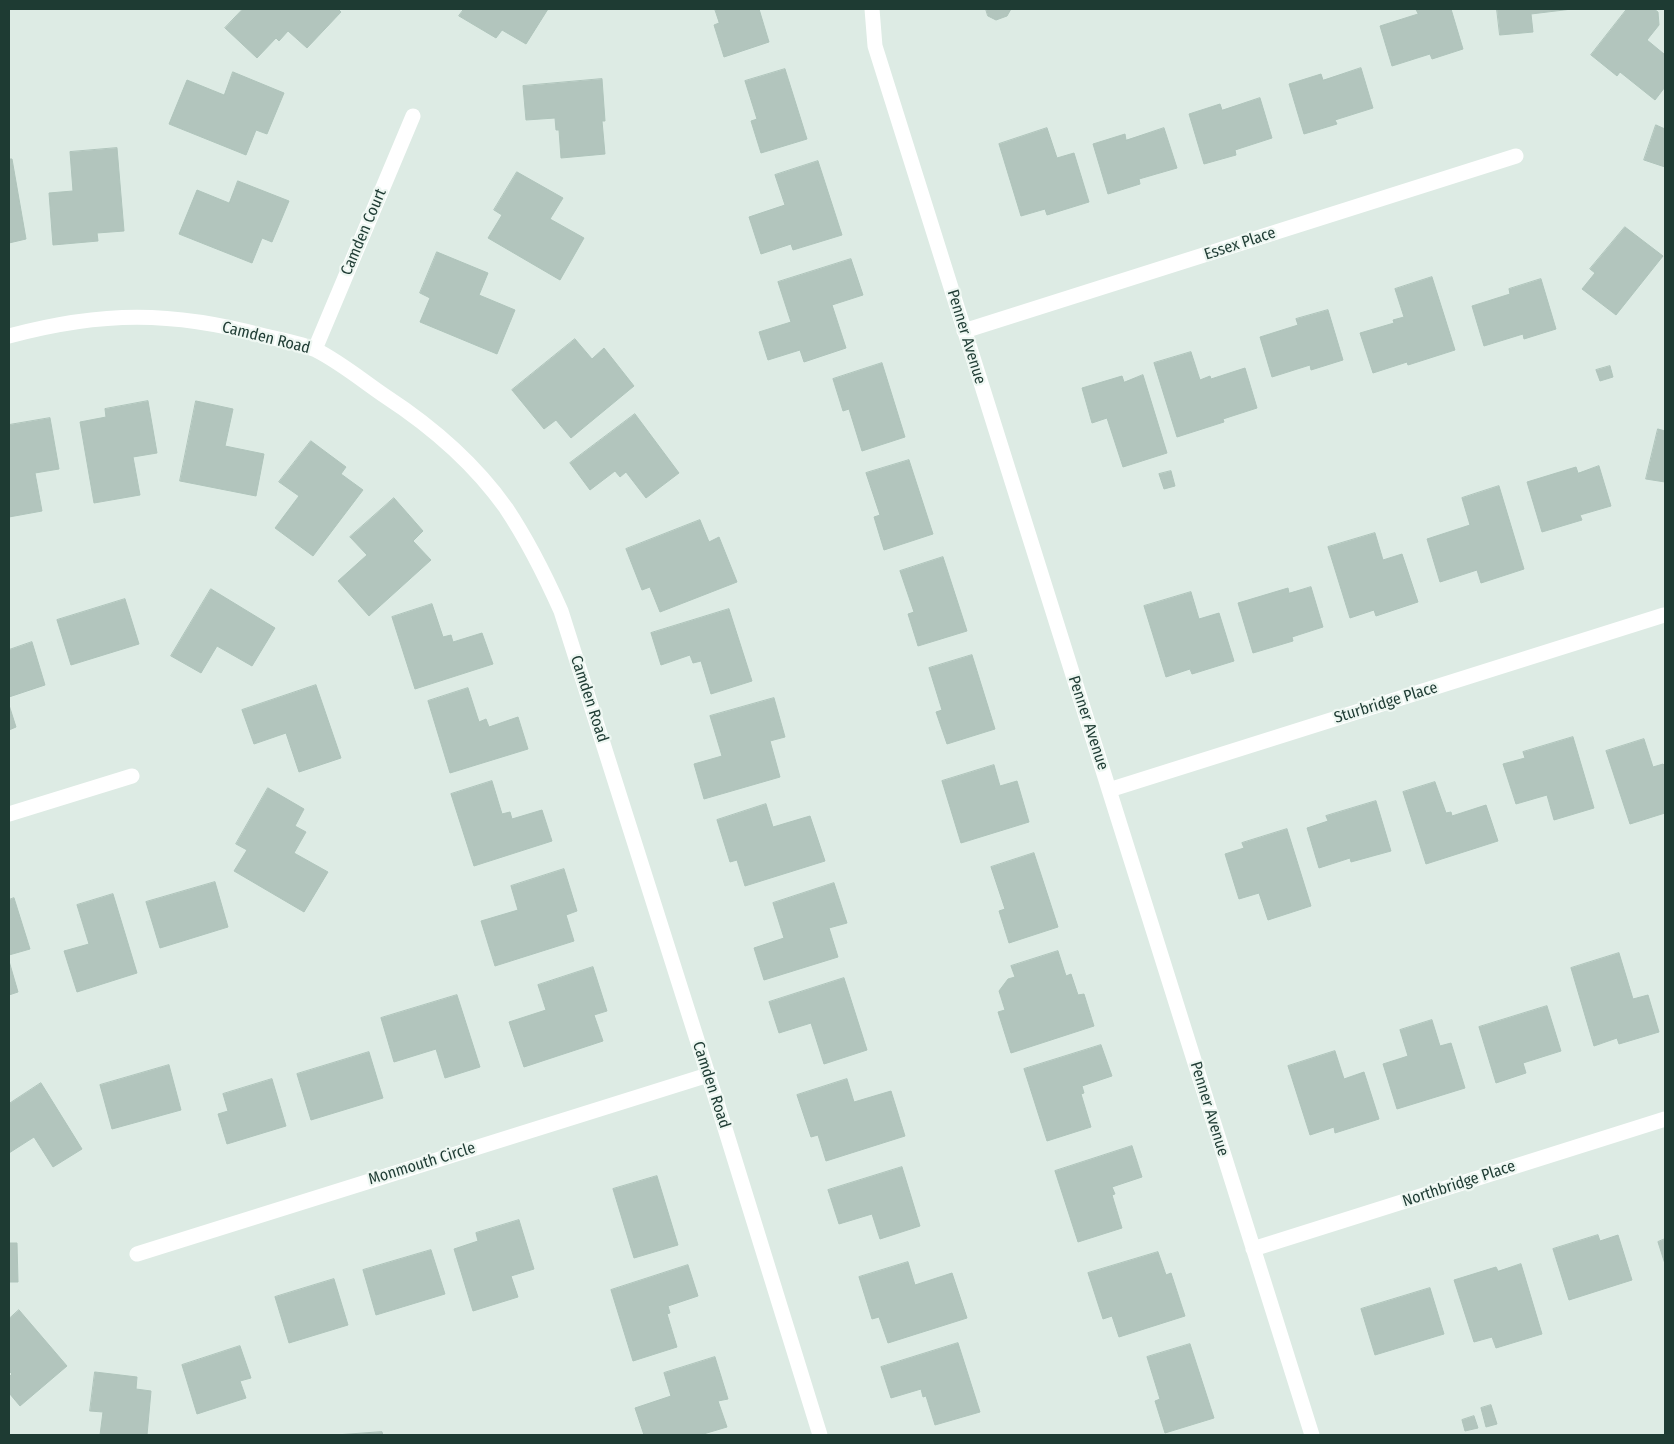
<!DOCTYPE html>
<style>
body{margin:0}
#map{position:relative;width:1674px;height:1444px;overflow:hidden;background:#ddebe4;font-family:"Fira Sans Condensed",sans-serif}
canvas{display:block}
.frame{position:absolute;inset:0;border:10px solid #1e3b33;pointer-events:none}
</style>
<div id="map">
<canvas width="1674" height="1444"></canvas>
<div class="frame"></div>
</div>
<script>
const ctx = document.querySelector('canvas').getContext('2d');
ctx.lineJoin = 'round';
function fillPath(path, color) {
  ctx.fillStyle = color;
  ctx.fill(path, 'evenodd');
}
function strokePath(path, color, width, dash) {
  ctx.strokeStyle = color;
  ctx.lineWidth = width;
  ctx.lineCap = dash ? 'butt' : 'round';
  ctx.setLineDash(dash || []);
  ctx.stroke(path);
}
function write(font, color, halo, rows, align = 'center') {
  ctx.font = font + ' "Fira Sans Condensed",sans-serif';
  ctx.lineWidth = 4.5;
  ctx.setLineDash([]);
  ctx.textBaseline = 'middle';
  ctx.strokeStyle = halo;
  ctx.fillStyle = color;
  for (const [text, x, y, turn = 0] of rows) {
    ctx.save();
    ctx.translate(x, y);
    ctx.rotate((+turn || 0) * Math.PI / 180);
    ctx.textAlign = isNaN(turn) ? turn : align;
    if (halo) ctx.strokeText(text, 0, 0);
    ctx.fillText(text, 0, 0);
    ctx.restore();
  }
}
const building = new Path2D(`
 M243 9H338L341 12 307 48 288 31 279 41 276 38 257 58 225 28Z
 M464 9H548L526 44 502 30 496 38 459 16Z
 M715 9H759L769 42 724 57 714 25 719 23Z
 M986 9H1011L1007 16 996 20 988 16Z
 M1416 9H1451L1463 49 1432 59 1430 54 1392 66 1380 26 1418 14Z
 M1497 9H1572L1531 14 1533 32 1500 35Z
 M1627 9H1654L1658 12 1659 25 1647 40 1664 54 1665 52V87L1655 100 1620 72 1617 76 1591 55Z
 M1361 68 1373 108 1335 120 1337 124 1304 134 1289 84 1321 74 1323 80Z
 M785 69 807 139 761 153 751 121 757 119 745 81Z
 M233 72 284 93 267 134 256 130 246 155 169 124 187 80 224 95Z
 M602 79 605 121H602L605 154 561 158 559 130H556L555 118 526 120 523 86Z
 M1260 98 1272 138 1235 150 1236 155 1204 164 1189 114 1220 104 1222 110Z
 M1656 125 1665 129V167L1644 160Z
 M1047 128 1057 158 1074 153 1089 202 1047 215 1045 209 1021 216 999 144Z
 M1164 128 1177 168 1139 179 1140 184 1108 194 1093 144 1125 134 1126 140Z
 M117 148 124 231 97 233 98 241 53 245 49 193 73 191 70 152Z
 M9 159H12L26 239 9 243Z
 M818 161 842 235 793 250 791 244 761 254 749 217 785 205 775 175Z
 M517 172 563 198 550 219 584 238 560 280 488 238 502 215 494 210Z
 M238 181 289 201 272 242 262 238 252 263 179 234 197 190 229 203Z
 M1625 227 1663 256 1616 315 1582 289 1595 273 1590 269Z
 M437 252 488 273 479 295 515 310 497 354 420 322 430 298 420 293Z
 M851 259 863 295 832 305 846 348 804 362 800 350 768 360 759 332 791 322 778 282Z
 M1432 277 1455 350 1408 365 1407 362 1373 373 1360 333 1394 323 1393 320 1404 317 1395 289Z
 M1541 279 1556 329 1524 339 1523 334 1484 346 1472 306 1510 294 1509 289Z
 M1328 310 1343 360 1311 370 1310 365 1272 377 1260 337 1298 325 1296 319Z
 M575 339 592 359 604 348 634 386 571 438 556 420 544 429 512 390Z
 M1191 352 1200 380 1210 376 1211 379 1245 368 1257 408 1223 419 1224 422 1177 437 1154 363Z
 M882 363 905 437 862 451 849 409 843 411 833 379Z
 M1610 366 1613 377 1600 381 1596 370Z
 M1143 375 1167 453 1123 467 1107 418 1092 423 1082 388 1122 376 1124 382Z
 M148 401 157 453 133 457 140 495 94 503 80 422 106 417 105 409Z
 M196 401 233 409 225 446 264 454 256 496 180 481Z
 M635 414 679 473 646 498 626 472 620 477 615 471 590 490 570 463Z
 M50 418 59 469 35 473 42 511 9 517V425Z
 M1658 429 1665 431V482L1646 479Z
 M311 441 346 467 341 474 363 490 313 556 275 528 299 496 279 482Z
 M909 460 933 534 884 550 874 517 880 515 866 473Z
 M1599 466 1611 506 1580 515 1582 520 1542 532 1527 482 1576 467 1578 473Z
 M1171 471 1175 486 1164 489 1159 474Z
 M1499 486 1524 569 1481 583 1477 570 1440 582 1427 539 1470 525 1462 498Z
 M394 498 423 531 413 541 431 560 369 616 338 581 367 555 350 537Z
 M700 520 709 542 719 537 737 582 660 612 650 587 642 590 626 549Z
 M1375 533 1383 560 1402 554 1418 602 1376 616 1374 610 1350 618 1328 547Z
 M943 557 967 631 918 646 908 614 914 612 900 571Z
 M1311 587 1323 627 1292 637 1293 641 1253 653 1238 603 1288 588 1289 593Z
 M211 589 275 628 252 666 217 646 201 673 171 656Z
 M1191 592 1199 619 1219 613 1234 661 1192 674 1190 669 1166 677 1144 606Z
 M125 599 139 644 71 665 57 620Z
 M432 604 443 637 451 635 453 642 482 633 493 664 415 689 392 617Z
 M729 609 752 681 711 694 701 661 693 663 690 655 661 665 651 633Z
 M32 642 45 685 9 697V650Z
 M972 655 995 729 947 744 936 712 942 710 929 668Z
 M316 685 341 758 299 772 286 733 254 744 242 710Z
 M468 688 479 722 486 719 489 727 518 717 528 749 450 773 428 701Z
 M774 698 785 737 770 741 780 777 704 799 694 764 722 756 710 716Z
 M9 705 16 727 9 730Z
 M1573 737 1594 808 1554 820 1547 795 1516 804 1503 764 1525 758 1523 752Z
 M1644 739 1653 767 1663 764 1665 766V813L1630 824 1606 751Z
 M994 765 1000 786 1017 781 1029 822 961 843 942 781Z
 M492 781 502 814 510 812 512 819 542 810 552 841 474 866 451 794Z
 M1435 782 1446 813 1451 812 1452 816 1486 805 1498 841 1426 864 1403 792Z
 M268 788 304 809 295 826 306 832 294 853 328 872 304 912 234 871 247 850 236 844Z
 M1376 801 1391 851 1351 862 1350 858 1319 868 1307 828 1328 821 1326 816Z
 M766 804 773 827 810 816 825 861 745 886 737 860 730 862 717 820Z
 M1287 829 1311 906 1268 920 1259 893 1239 899 1225 854 1244 848 1242 843Z
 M1034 853 1058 927 1009 943 999 911 1005 909 991 867Z
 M564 869 577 911 566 915 574 941 495 966 481 921 518 910 511 886Z
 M215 882 228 927 160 948 146 902Z
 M834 883 847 923 829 928 838 957 764 980 754 948 784 938 773 903Z
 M113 894 137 973 77 992 64 951 89 944 77 905Z
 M14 898 30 949 9 955V900Z
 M1058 951 1066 976 1071 974 1078 995 1084 994 1094 1026 1011 1053 998 1012 1005 1010 999 991 1008 979 1015 977 1011 966Z
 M1619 953 1633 999 1648 995 1659 1032 1619 1044 1617 1038 1594 1046 1571 968Z
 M9 961 18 992 9 995Z
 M593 967 607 1011 594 1015 603 1041 524 1067 509 1022 546 1010 538 985Z
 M844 978 867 1050 824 1064 811 1023 779 1033 769 1002Z
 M457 995 480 1067 445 1078 436 1049 394 1062 381 1018Z
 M1547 1006 1561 1051 1523 1063 1526 1073 1496 1083 1479 1027Z
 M1432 1020 1440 1046 1451 1043 1465 1088 1397 1109 1383 1064 1408 1056 1400 1030Z
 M1101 1045 1112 1076 1082 1086 1084 1093 1081 1094 1091 1127 1047 1141 1024 1069Z
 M1335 1051 1344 1079 1364 1072 1379 1119 1335 1133 1334 1127 1310 1135 1288 1066Z
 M369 1052 383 1098 311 1120 297 1074Z
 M169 1065 181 1110 112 1129 100 1085Z
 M272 1079 286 1126 227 1144 218 1114 228 1111 223 1094Z
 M847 1079 854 1102 891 1091 905 1136 826 1161 818 1135 811 1137 797 1095Z
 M41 1083 82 1149 53 1167 34 1137 9 1153V1104Z
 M1132 1146 1142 1177 1112 1187 1115 1194 1112 1195 1122 1228 1078 1242 1055 1171Z
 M902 1167 920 1226 880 1239 872 1214 839 1224 828 1190Z
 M657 1176 678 1245 634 1258 613 1189Z
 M519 1220 534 1269 511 1276 518 1297 473 1311 454 1249 478 1241 476 1233Z
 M1598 1235 1600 1241 1618 1235 1632 1280 1569 1300 1553 1249Z
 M1665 1239V1264L1658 1242Z
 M9 1243H17L18 1282H9Z
 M431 1250 445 1294 376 1315 363 1270Z
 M1158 1252 1166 1275 1171 1273 1185 1316 1119 1337 1112 1316 1103 1319 1088 1273Z
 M908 1262 915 1285 952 1273 967 1318 888 1343 879 1317 872 1319 859 1277Z
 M1521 1264 1542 1334 1496 1348 1492 1337 1474 1342 1454 1280 1496 1267 1498 1271Z
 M688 1265 698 1296 668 1306 670 1313 667 1314 677 1347 633 1361 611 1290Z
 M334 1279 348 1325 289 1343 275 1297Z
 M1430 1288 1444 1334 1375 1355 1361 1309Z
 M19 1310 67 1366 20 1406 9 1393V1377L12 1374 9 1371V1319Z
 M958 1343 980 1412 935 1425 926 1396 923 1397 921 1389 891 1398 881 1367Z
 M1190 1344 1214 1418 1165 1433 1155 1401 1160 1399 1147 1357Z
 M240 1346 251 1378 240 1381 246 1398 197 1414 182 1365Z
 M715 1357 728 1399 718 1401 727 1427 700 1435H644L635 1408 671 1396 664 1373Z
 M95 1372 137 1377 136 1389 151 1391 147 1435H100L103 1412 90 1411Z
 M1491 1405 1497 1424 1486 1427 1481 1408Z
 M1474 1416 1478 1428 1465 1431 1462 1420Z
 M382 1432 383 1435H336Z`);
fillPath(building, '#b2c5bd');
strokePath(building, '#afc4bb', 1);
strokePath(new Path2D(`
 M872 9 875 46 1312 1435
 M964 331 1516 156
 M9 336C102 311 172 311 265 336 281 340 301 343 316 350 340 362 363 381 385 396 431 426 474 463 506 508 528 541 545 575 561 611L719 1109 820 1435
 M315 349 413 116
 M1109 790 1664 615
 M9 814 132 776
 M1253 1249 1665 1119
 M137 1254 708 1075`), '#fff', 15);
write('16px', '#1e3b33', '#eef7f2', [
 ["Camden Court",364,232,-67],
 ["Essex Place",1240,244,-18],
 ["Penner Avenue",966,337,73],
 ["Camden Road",266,338,14],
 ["Camden Road",589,699,72],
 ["Sturbridge Place",1386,703,-17],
 ["Penner Avenue",1088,723,72],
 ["Camden Road",711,1085,72],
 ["Penner Avenue",1209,1109,73],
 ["Monmouth Circle",422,1164,-17],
 ["Northbridge Place",1459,1184,-18]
]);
</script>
